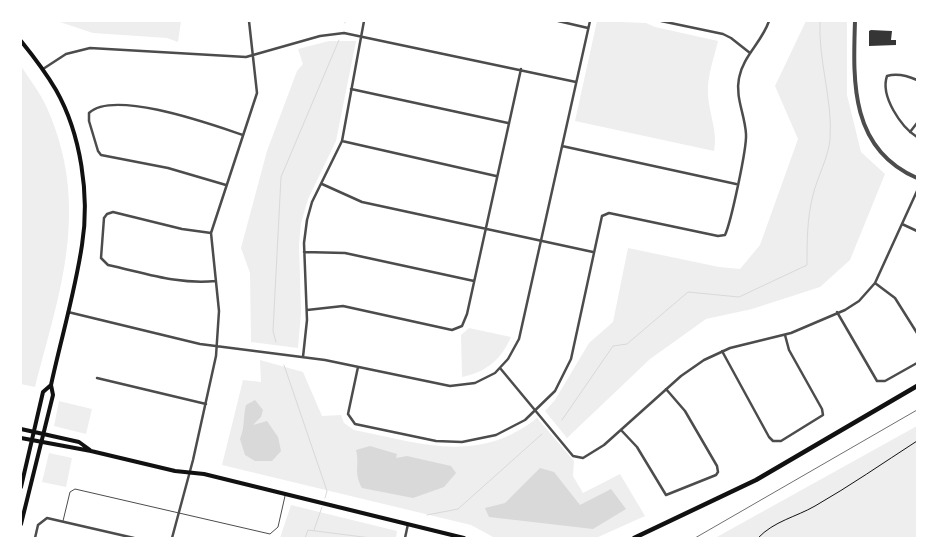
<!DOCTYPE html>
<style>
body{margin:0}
#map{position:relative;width:938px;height:559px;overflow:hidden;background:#fff;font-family:"Libre Baskerville",serif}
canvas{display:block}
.frame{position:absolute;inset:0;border:22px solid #fff;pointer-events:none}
</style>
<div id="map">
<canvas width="938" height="559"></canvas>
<div class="frame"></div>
</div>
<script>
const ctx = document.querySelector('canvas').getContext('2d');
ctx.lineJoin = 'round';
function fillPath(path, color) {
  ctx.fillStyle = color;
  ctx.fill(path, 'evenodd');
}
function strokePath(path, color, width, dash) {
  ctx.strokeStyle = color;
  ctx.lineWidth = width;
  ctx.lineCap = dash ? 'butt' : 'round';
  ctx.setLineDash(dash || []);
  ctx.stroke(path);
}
fillPath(new Path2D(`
 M181 21 178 42 167 38 93 33 60 22Z
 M597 21 646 23 655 27 718 41C714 58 707 76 708 94 709 114 718 131 714 151L575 121Z
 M806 21H847V95L861 152 885 174 850 260 820 287 752 309 706 319 650 359 567 438 545 411 555 400 589 343 613 322 628 248 719 267 740 269 760 245 798 139 775 86Z
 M329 41H356L336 141 308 199 301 223 299 245 301 313 298 348 251 342 250 273 241 248 267 151 297 71 303 64 298 49Z
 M21 66C30 80 41 94 47 108 91 207 60 291 35 387L21 384Z
 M469 328 511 337C501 360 486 372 462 377L461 335Z
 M260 360 303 372 322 416 341 415 344 423 354 430C420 443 478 465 537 418L574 461 573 476 583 493 620 474 645 516 596 538H495L471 525 222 465 243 380 261 382Z
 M59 401 92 409 86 434 54 426Z
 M917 426V538H715Z
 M49 453 72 458 66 487 42 482Z
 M291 505 397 531 396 538H280Z`), '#eee');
fillPath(new Path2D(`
 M255 400 263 410 261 417 253 425 267 421 278 437 281 451 272 461H255L245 455 240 439C245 427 243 417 246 405Z
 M370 446 397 454 396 458 407 456 451 466 456 473 444 487 413 498 362 488C353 471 360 467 356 450Z
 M540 468 554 472 580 505 611 489 626 509 593 529 489 517 485 508 505 503Z`), '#d9d9d9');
strokePath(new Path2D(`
 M345 21V23
 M276 342 273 331 281 177 339 40
 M284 365 327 491 325 498
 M562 420 613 346 627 344 688 292 739 297 807 265C807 242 807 218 813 195 817 178 828 158 830 140 833 100 818 61 820 21
 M427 515 458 509 542 434
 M314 530 322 507
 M305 538 308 530 371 538`), '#d9d9d9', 1);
fillPath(new Path2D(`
 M871 30 892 31 891 40H896V45L869 46V31Z`), '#353535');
strokePath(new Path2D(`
 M758 538C774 521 796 517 815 506 850 486 883 463 917 441`), '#111', 1);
strokePath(new Path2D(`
 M63 521 70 492 75 489 270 534 278 527 285 496`), '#4c4c4c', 1);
strokePath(new Path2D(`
 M558 21 588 28
 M661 21 723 34 731 38 750 53
 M43 69 66 54 90 48 246 57 320 36 344 33 576 82
 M917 80C908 76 897 73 887 76 880 96 901 127 917 137
 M351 89 508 123
 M910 132 917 123
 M342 141 496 176
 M562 146 736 184
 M322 184 362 202 593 252
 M226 185 168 168 101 155 98 151 89 121V113C114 89 213 125 243 135
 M902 224 917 231
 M211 233 182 229 113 212 107 214 104 218 101 258 108 265C145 273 178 285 216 281
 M304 252 345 253 474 281
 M875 283 895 298 917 333
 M307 310 343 306 452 330 462 326 467 314 521 69
 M68 312 200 344 325 360 450 386 475 383 495 373 508 359 519 339 590 21
 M837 312 877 381H885L917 363
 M722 351 769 437 773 441H781L823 415 822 409 789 350 785 335
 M303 357 307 320 304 243 307 220 312 202 342 141 364 21
 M358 367 348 414 355 424 436 441 462 442 496 435 525 420 555 391 571 359 602 216 609 213 718 236 725 235C731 222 747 148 746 134 745 115 735 97 739 78 743 56 762 42 769 21
 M500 368 573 456 583 458 604 445 681 376 704 360 730 348 791 333 845 310 859 301 875 283 917 191
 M97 378 206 404
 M621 430 637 447 666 495 716 475 718 472 717 466 685 411 666 389
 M35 538 38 525 47 518 134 538
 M172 538 193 460 216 356 219 311 211 233 257 93 249 21
 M405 538 408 524`), '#4c4c4c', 2.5);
strokePath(new Path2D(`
 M855 21C853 82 850 149 917 178`), '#4c4c4c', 4);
strokePath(new Path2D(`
 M21 41C34 57 46 73 56 90 81 134 90 196 82 245 75 292 61 339 51 385L53 395 21 524
 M21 429 79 442 90 450
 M21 438 91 451 175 471 204 474 464 538
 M21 487 43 392 51 385`), '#111', 4);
strokePath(new Path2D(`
 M634 538 756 480 917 386`), '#111', 4.5);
strokePath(new Path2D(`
 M695 538 917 410`), '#707070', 1);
</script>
